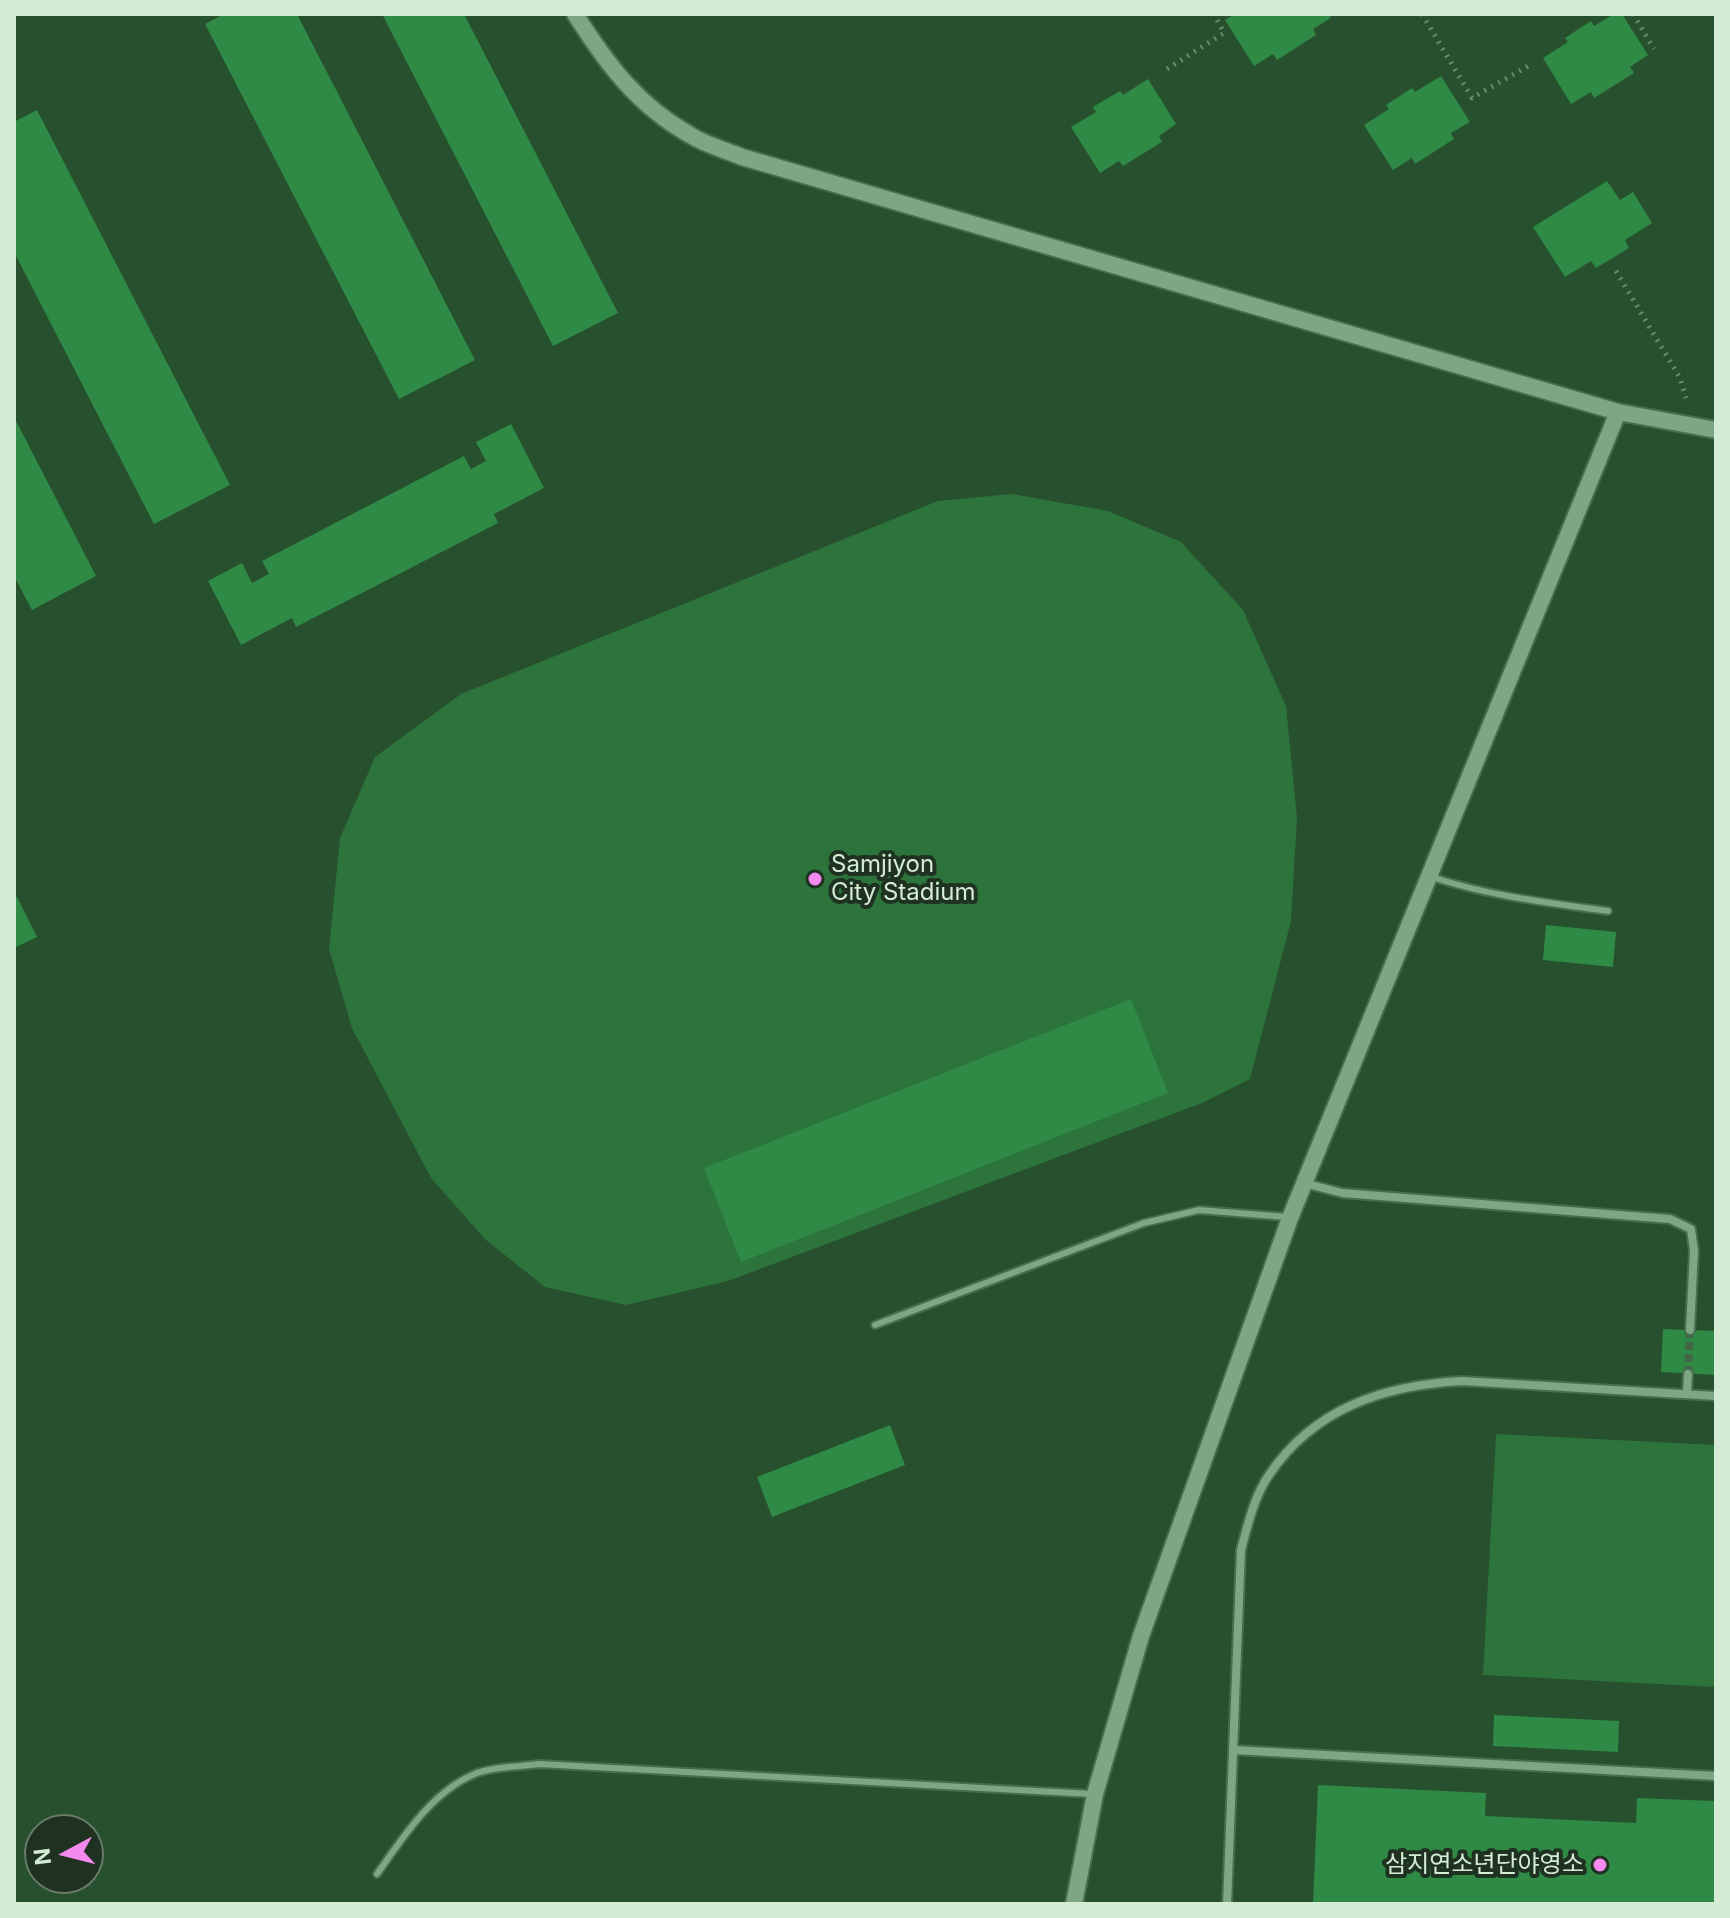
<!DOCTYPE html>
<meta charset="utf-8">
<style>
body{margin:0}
#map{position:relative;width:1730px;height:1918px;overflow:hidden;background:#27502f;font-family:Inter,sans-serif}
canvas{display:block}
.frame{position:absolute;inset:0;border:16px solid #d4ebd6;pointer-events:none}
.north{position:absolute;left:24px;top:1814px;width:80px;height:80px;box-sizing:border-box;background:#1f3121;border:2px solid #677b69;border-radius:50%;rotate:263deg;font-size:22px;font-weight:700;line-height:32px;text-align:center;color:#d4ebd6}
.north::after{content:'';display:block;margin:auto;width:28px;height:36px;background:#f489f0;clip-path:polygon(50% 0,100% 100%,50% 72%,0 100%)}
</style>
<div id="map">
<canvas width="1730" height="1918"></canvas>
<div class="frame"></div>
<div class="north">N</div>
</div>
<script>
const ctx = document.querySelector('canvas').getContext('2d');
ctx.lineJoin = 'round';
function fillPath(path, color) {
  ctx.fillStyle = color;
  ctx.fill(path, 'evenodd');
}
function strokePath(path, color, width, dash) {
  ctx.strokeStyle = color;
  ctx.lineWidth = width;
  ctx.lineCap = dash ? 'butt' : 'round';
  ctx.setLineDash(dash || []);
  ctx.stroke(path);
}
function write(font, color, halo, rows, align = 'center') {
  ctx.font = font + ' Inter,"Noto Sans KR",sans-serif';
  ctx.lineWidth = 8;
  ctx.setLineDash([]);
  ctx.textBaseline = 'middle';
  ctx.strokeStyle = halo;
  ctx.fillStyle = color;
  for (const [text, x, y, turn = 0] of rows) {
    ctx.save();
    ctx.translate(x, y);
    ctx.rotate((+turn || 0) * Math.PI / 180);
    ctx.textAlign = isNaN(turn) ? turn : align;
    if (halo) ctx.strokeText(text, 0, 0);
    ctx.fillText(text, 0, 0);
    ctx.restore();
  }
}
fillPath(new Path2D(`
 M1012 494 1108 511 1181 542 1243 610 1286 706 1297 818 1291 921 1250 1079 1202 1103 728 1281 626 1305 545 1287 486 1240 431 1178 352 1028 329 949 340 838 375 757 461 694 938 501Z
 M1496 1434 1716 1445V1687L1483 1675Z`), '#2d733c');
fillPath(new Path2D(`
 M224 14H297L475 360 399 399 205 24Z
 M382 14H464L618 313 553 346Z
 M1235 14H1329L1331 18 1313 29 1316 35 1277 60 1273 54 1254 66 1225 20Z
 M1614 14H1622L1648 55 1630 67 1634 73 1594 98 1591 92 1571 104 1543 58 1568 42 1565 38 1591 21 1594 26Z
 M1441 76 1470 122 1451 133 1454 139 1415 164 1412 158 1393 170 1364 125 1389 109 1386 105 1412 88 1415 92Z
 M1148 79 1176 124 1159 136 1162 142 1123 166 1119 161 1100 173 1071 127 1096 112 1093 107 1120 91 1123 95Z
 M37 110 230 485 154 524 14 252V122Z
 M1607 181 1620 200 1633 192 1652 223 1625 240 1629 248 1596 268 1591 261 1565 277 1533 227Z
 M14 417 96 576 32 610 14 576Z
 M511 424 544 488 494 514 498 523 296 627 292 618 241 645 208 581 242 563 252 583 269 574 262 561 464 456 471 469 486 461 476 442Z
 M17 897 37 937 14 948V898Z
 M1546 925 1616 932 1613 967 1543 960Z
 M1131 999 1168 1093 741 1262 704 1168Z
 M1663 1329 1716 1331V1375L1661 1372Z
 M890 1425 905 1465 772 1517 757 1477Z
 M1494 1715 1619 1721 1618 1752 1493 1746Z
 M1318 1785 1486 1793 1485 1816 1636 1823 1637 1798 1714 1801 1716 1904H1313Z`), '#2f8a45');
strokePath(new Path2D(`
 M1688 1374 1690 1330`), '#416748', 8, [8, 4]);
const lane = new Path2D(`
 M1432 877C1489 896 1549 903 1608 911
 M875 1325 1144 1223 1199 1210 1287 1217
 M377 1874C404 1836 432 1791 477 1773 495 1766 520 1767 539 1764L1092 1794`);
const street = new Path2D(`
 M1304 1183 1342 1193 1670 1219 1691 1229 1694 1251 1690 1330
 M1687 1394 1688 1374
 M1233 1750 1716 1776
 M1227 1904 1241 1550C1248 1524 1254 1497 1269 1475 1315 1407 1386 1385 1462 1381L1716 1396`);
const secondary = new Path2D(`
 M575 14C607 64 637 105 690 135 706 145 725 150 742 157L1618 412 1716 430
 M1074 1904 1095 1794 1141 1636 1290 1218 1618 412`);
strokePath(lane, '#476c4f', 10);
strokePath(street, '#476c4f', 12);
strokePath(secondary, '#476c4f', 20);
strokePath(new Path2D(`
 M1422 14 1472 98 1530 65
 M1633 14 1654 49
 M1167 69 1224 33 1214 14
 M1616 271 1680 378 1686 398`), '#688a6e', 5, [2, 6]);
strokePath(lane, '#7ca782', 6);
strokePath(street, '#7ca782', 8);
strokePath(secondary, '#7ca782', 16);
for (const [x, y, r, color] of [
 [815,879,8,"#f489f0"],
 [1600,1865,8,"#f489f0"]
]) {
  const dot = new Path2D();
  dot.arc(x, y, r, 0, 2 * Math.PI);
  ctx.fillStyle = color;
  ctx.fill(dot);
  strokePath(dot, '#1f3121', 3);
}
write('24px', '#d4ebd6', '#1f3121', [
 ["Samjiyon",831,865],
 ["City Stadium",831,893],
 ["삼지연소년단야영소",1584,1865,"right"]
], 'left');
</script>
